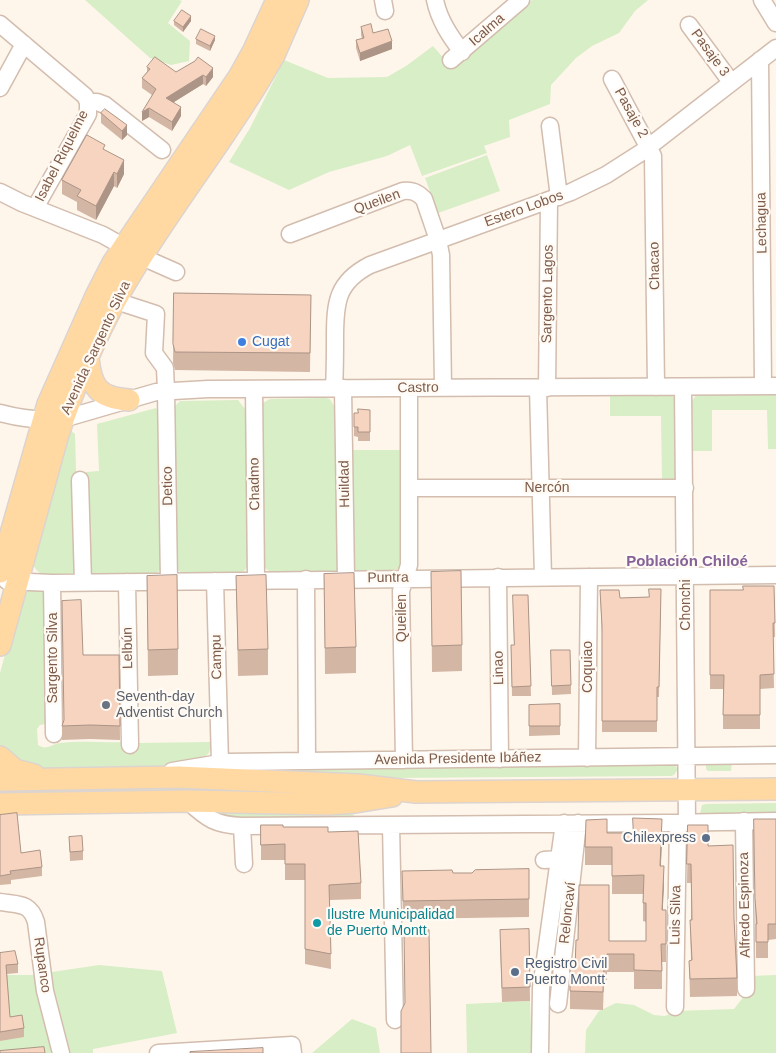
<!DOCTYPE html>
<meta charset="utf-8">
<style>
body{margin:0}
canvas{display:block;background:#fef6eb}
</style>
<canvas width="776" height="1053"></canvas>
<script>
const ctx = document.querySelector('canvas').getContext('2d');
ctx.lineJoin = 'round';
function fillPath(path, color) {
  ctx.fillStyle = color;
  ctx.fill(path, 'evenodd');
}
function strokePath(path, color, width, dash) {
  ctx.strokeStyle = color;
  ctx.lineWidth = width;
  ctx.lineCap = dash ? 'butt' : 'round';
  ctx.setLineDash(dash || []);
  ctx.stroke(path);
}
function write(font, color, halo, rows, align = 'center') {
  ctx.font = font + ' Helvetica,sans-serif';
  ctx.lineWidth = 4.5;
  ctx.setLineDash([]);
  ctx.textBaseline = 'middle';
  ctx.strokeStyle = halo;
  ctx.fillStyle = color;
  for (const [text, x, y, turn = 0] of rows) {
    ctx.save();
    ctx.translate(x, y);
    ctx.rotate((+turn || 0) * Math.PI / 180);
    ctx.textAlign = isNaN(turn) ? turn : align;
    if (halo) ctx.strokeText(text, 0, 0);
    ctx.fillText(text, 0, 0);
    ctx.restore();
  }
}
fillPath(new Path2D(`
 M85 0H179L182 1 168 23 190 41 189 61 171 65 150 58Z
 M532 0H648L635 11 619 33 592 46 576 58 551 85 550 104 509 120 510 137 484 146 487 153 422 176 410 145 387 156 329 172 289 190 229 162 250 128 284 60 328 78 387 77 406 66 433 46 453 69Z
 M487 155 500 191 438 213 425 178Z
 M671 395 676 399 678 480 675 482 662 481 661 416H610V396Z
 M696 395H776V449H768L767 410H712V451H693L692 407V401Z
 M326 398 330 399 334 406 338 570 335 572 272 573 265 568 263 564 261 404 270 399Z
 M238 400 245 409 249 560 246 569 242 573 184 574 179 571 176 566 173 408 180 401Z
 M156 408 157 410 161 568 158 572 154 574H90L88 569 86 472 99 471 97 424Z
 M69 429 75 434 79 571C74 575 69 575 63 575 49 576 37 577 32 562Z
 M349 450H401L402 564 399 568 395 570H352Z
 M26 589 42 590 45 592 46 724 40 725 37 729 38 745C47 751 51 744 60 743 81 740 104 743 125 742V752H136L137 743 212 742 209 753 202 759 155 768 62 770 31 768 0 748V673L21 595Z
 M709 762H732L731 771H708L706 769V764Z
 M673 763 678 769 674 775 671 776 386 778 217 769Z
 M125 786H183V792L0 796V793L87 790Z
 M776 803V814H700L702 805 706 804Z
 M353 811 354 817 226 818 215 812Z
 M99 965 162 971 177 1033 93 1049V1053H0V975H32Z
 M776 975V1053H585L586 1030 599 1011 616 1003 634 1005 654 1015 665 1016 676 1011 734 1009 748 991 750 976Z
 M530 1001 532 1053H467L466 1004Z
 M352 1019 376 1028 380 1053H312Z`), '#d8eec6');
const minor = new Path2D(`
 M383 0 385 11
 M435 0C439 20 450 36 462 52
 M762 0 776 23
 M0 24 85 96 88 102V114L35 208
 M689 25 731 82
 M451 60 521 0
 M760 60 763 386
 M612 79 653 156 656 387
 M0 88 24 44
 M88 102H97L105 105 162 150
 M550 126 559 197
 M0 192 22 203 103 235 142 257 176 272
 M290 234 403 191C412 190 417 192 424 199L438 240 441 255 443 387
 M116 301 156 314 154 353 165 368 166 391 169 581
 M683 387 687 823
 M334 388C335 371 335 354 335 337 335 302 337 282 370 265L571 192 606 175 642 152 776 48
 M343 388 346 579
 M538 388 543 577
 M547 388 549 201
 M254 389 256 580
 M0 413C22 419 40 421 63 419L156 392 208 389 776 386
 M80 480 83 582
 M409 488H685
 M498 577 500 759
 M306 579 307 761
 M7 581 52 583 776 575
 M215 581 220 763
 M127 582 130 745
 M52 583 54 734
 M587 758 589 577
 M404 760 401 591 409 565V388
 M172 771 226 762 776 755
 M188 801C207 819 216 825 242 826L667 823 776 821
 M744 821 746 989
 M391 825 395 1020
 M242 826 244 864
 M544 860 559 859
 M0 902C18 905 30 902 36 922L45 991 61 1053
 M558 1004 578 823
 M675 1007 678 823
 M158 1053 292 1045 293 1053
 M540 1053 541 988 564 823`);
const major = new Path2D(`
 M88 358C91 387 98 398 129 400
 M0 572 48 404 96 296 113 263 239 77 254 50 277 0
 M0 645 58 434C77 379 101 322 132 272 172 206 220 145 260 79L274 55 298 0
 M0 757 15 770 34 775
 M0 780 178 777 358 785 416 792 776 789
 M0 804 188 801 328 804 355 802 392 796`);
strokePath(minor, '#d3bdae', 19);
strokePath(major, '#ddd4d0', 24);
strokePath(minor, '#fff', 16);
strokePath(major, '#ffd9a1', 21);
fillPath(new Path2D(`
 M174 21H191L183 32 174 25Z
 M361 27 373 33 392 49 360 61 356 48V40L362 39 361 35Z
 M196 39 215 40 210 51 196 44Z
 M195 61 213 77 206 86 203 84 174 102 181 116 172 131 149 117 142 121 152 95 142 88V78L147 72V67L176 72Z
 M101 113 127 135 122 140 101 123Z
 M105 150 124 174 117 188 114 186 96 220 77 210V202L62 194V180Z
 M174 293 311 295 310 372 175 370 173 363Z
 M370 410V441H358V437L354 436V413H358Z
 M431 572 462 645V671L432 672Z
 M324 574 356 647V673L325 674Z
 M147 576 178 649V675L148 676Z
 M236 576 268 649V675L238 676Z
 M774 586 775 637H773L774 688 760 689V729H723V689H710V590H743Z
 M661 589 659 697H657V732H602V636L600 590 620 598 649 597Z
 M528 595 531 696H512L511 645H514Z
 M551 650 571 685V694L552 695Z
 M83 655H119L120 740 90 739 62 740V726Z
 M560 704V735L529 736V705Z
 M0 815 21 853 42 867V876L11 880V884L0 885Z
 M754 819H776V939L768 940V958H756Z
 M261 825 328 832 361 883V899L330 900 331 969 305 964V880H285V860H261Z
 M688 825 708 846 734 919 737 978V996L690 997 689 961 691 960 690 920H691V883H687Z
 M607 833 662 837 661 866 664 884 662 910 666 928V962H662V989H634V972H607V980H604L603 1010 570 1009V968L575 969 609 941H646V922L643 921V894H612V865H585V847Z
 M69 837 83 851V860L70 861Z
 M529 869V917L403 919 402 871 453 873H472Z
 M529 929 530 1001 502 1002 500 944Z
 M0 953 18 964V973L7 974 10 1017 24 1028V1037L0 1041Z`), '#d4b6a5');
fillPath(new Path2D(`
 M191 16V21L183 32V27Z
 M215 36V40L210 51V46Z
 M392 41V49L360 61V53Z
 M213 68V77L206 86V77Z
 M203 75V84L166 107V98Z
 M181 107V116L172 131V122Z
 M149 108V117L142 121V112Z
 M127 125V135L122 140V131Z
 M124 160V174L117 188V174Z
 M114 172V186L96 220V206Z
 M662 819V837L660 884V866Z
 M664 866V884L662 928V910Z`), '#ac9486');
const building = new Path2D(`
 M182 10 191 16 183 27 174 21Z
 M371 24 373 33 388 29 392 41 360 53 356 40 364 38 361 27Z
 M201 29 215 36 210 46 196 39Z
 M155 57 176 72 195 61 198 57 213 68 206 77 203 75 166 98 181 107 172 122 149 108 142 112 156 89 142 78 150 69 147 67Z
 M105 109 127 125 122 131 101 113Z
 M87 135 105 145 103 149 124 160 117 174 114 172 96 206 77 196 81 190 62 180Z
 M174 293 311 295 310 353 175 352 173 344Z
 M358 409 370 410V432H358V427H354V413H358Z
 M461 571 462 645 432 646 431 572Z
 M354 573 356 647 325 648 324 574Z
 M177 575 178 649 148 650 147 576Z
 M266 575 268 649 238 650 236 576Z
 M743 586H774L775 623H773L774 674 760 675V715H723L724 675H710V590H743Z
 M649 589H661L659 687H657V721H602V626L600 590H619L620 598 649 597Z
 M513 595H528L531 686 512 687 511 645H514Z
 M81 600 83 655H119L120 726 90 725 62 726 64 720 62 601Z
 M551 650H570L571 685 552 686Z
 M560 704V726H529V705Z
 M17 813 21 853 40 850 42 867 10 871 11 874 0 876V815Z
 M633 818 662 819 660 866H664L662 910H666V944H661L662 971 634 970V954H607V962H604L603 992 570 991V968L575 969 576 940H578L579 885H609V941H646V903H643L644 875 612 876V847H585L586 820 607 819V833H633Z
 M754 819H776V924H768V942H756V924H757L755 899Z
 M261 825H283V827H328V832L358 831 361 883 329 885 331 954 305 949V864H285V844L261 845Z
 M688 825H708V846L733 845 734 919 737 978 690 979 689 961 692 960 690 920H692L691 864H687Z
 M82 836 83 851 70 852 69 837Z
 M529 869V899L403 901 402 871 452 870 453 873H472L475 870Z
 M529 929 530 987 502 988 500 930Z
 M429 930 431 1053H401V1011L405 1003 404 931Z
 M15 951 18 964 6 965 10 1017 22 1015 24 1028 0 1032V953Z
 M44 1047 45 1053H0V1051Z
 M263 1048V1053H190V1052Z`);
fillPath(building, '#f6d4c0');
strokePath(building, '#ac9486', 1);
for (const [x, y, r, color] of [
 [242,342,5,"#3f7fe0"],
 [106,705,5,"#6b7280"],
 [706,838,5,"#5c6f8a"],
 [317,923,5,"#0f9aa8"],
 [515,972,5,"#5c6f8a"]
]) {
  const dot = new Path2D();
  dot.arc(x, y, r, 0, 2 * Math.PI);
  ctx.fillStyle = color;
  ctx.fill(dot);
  strokePath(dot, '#fffaf3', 2);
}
write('14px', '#7d5b4a', '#fffaf3', [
 ["Icalma",487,30,-41],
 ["Pasaje 3",710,53,54],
 ["Pasaje 2",631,113,61],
 ["Isabel Riquelme",62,156,-63],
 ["Queilen",377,202,-20],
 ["Estero Lobos",524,209,-20],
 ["Lechagua",762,223,-91],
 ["Chacao",655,266,-91],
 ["Sargento Lagos",548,294,-89],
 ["Avenida Sargento Silva",96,348,-65],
 ["Castro",418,388,-1],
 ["Chadmo",255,484,-91],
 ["Huildad",345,484,-91],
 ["Detico",168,486,-91],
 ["Nercón",547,488],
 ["Puntra",388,578,-1],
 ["Chonchi",686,605,-90],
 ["Queilen",402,618,-90],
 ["Lelbún",128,648,-91],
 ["Campu",217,657,-91],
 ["Sargento Silva",53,658,-90],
 ["Coquiao",588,667,-90],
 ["Linao",499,668,-91],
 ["Avenida Presidente Ibáñez",458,759,-1],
 ["Alfredo Espinoza",745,905,-91],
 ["Reloncaví",568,913,-84],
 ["Luis Silva",676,915,-89],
 ["Rupanco",42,965,82]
]);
write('14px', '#366cbe', '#fffaf3', [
 ["Cugat",252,342]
], 'left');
write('14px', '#5b616d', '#fffaf3', [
 ["Seventh-day",116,697],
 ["Adventist Church",116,713]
], 'left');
write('14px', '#4e5e75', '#fffaf3', [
 ["Chilexpress",696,838],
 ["Registro Civil",525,964,"left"],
 ["Puerto Montt",525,980,"left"]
], 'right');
write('14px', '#0d838f', '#fffaf3', [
 ["Ilustre Municipalidad",327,915],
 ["de Puerto Montt",327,931]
], 'left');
write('bold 15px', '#856398', '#fffaf3', [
 ["Población Chiloé",687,562]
]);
</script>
